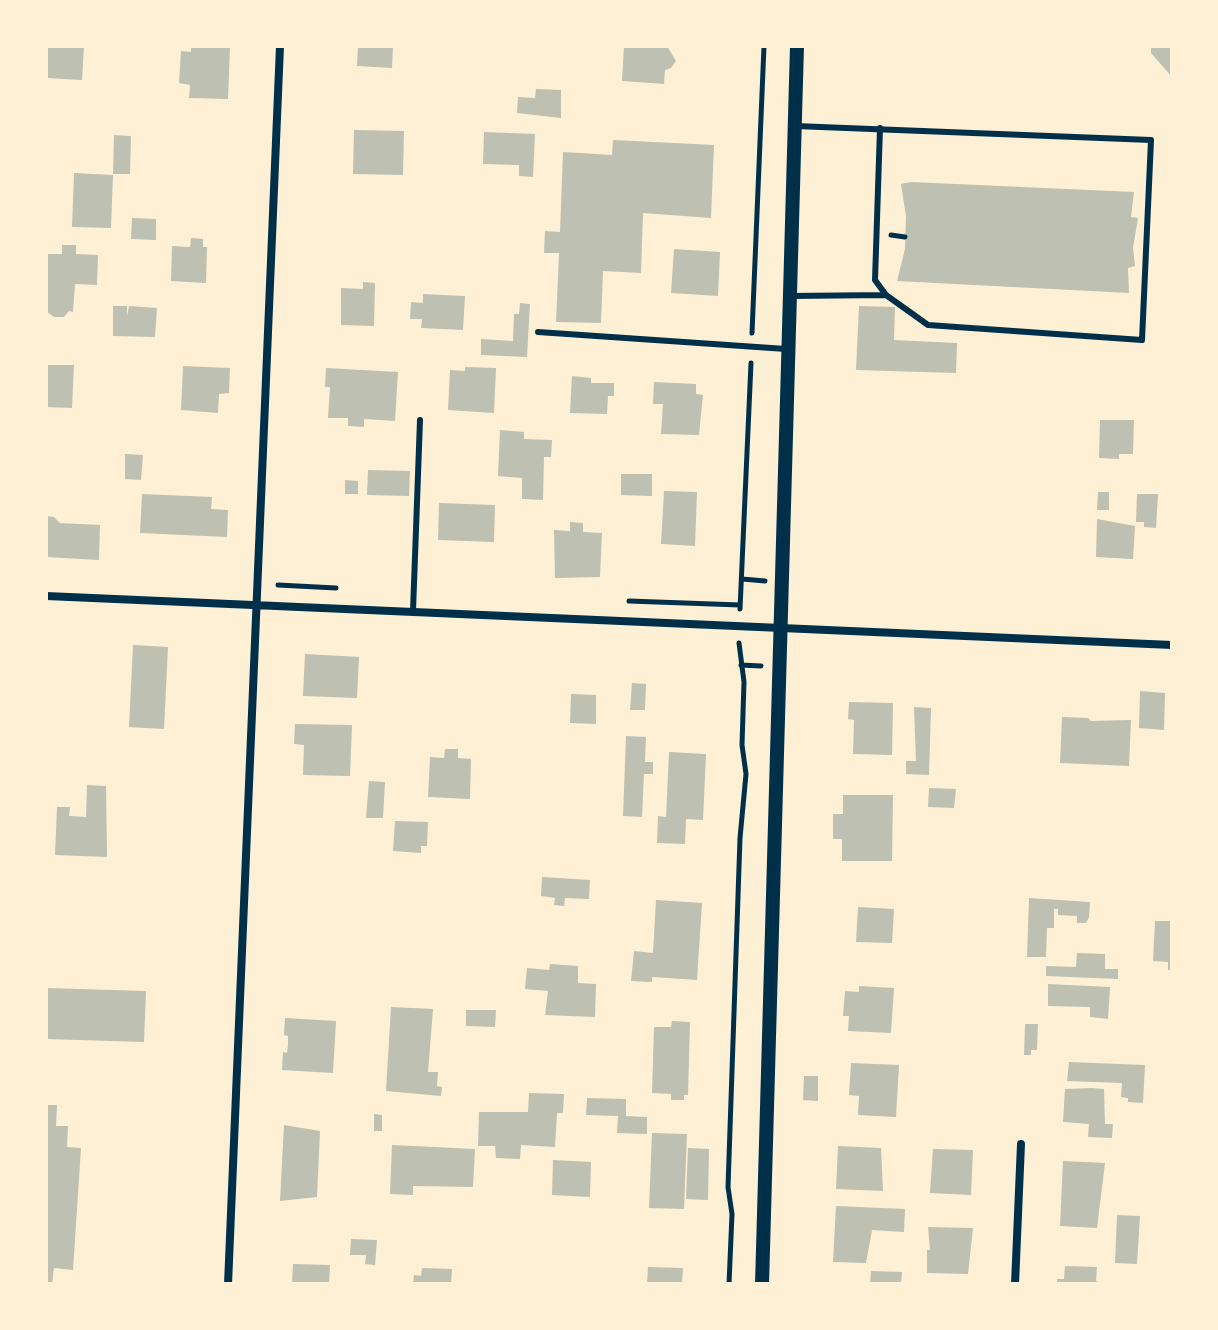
<!DOCTYPE html>
<style>
body{margin:0}
#map{position:relative;width:1218px;height:1330px;overflow:hidden;background:#fdf0d5;font-family:Poppins,sans-serif}
canvas{display:block}
.frame{position:absolute;inset:0;border:48px solid #fdf0d5;pointer-events:none}
</style>
<div id="map">
<canvas width="1218" height="1330"></canvas>
<div class="frame"></div>
</div>
<script>
const ctx = document.querySelector('canvas').getContext('2d');
ctx.lineJoin = 'round';
function fillPath(path, color) {
  ctx.fillStyle = color;
  ctx.fill(path, 'evenodd');
}
function strokePath(path, color, width, dash) {
  ctx.strokeStyle = color;
  ctx.lineWidth = width;
  ctx.lineCap = dash ? 'butt' : 'round';
  ctx.setLineDash(dash || []);
  ctx.stroke(path);
}
fillPath(new Path2D(`
 M46 46H84L82 80 46 78Z
 M191 46 230 48 228 99 189 98 190 85 179 83 181 51 191 52Z
 M358 46H393L392 68 357 66Z
 M624 46H667L676 61 671 68 665 70 664 84 622 81Z
 M1151 46H1172V77L1151 53Z
 M536 89 561 90V118L517 113 518 97 535 98Z
 M354 130 404 131 403 175 353 174Z
 M484 132 535 134 533 177 519 176V165L483 164Z
 M114 135 131 136 130 174H113Z
 M613 140 714 145 711 218 643 213 641 273 603 271 601 323 556 322 559 253H544L545 231 560 232 563 152 612 155Z
 M74 173 113 175 111 228 72 227Z
 M911 182 1134 192 1131 217 1138 218 1133 248 1135 266 1128 268 1129 293 897 281 905 249 906 216 901 184Z
 M132 218 156 219V240L131 239Z
 M191 238 203 239V247H207L206 283 171 281 172 246 190 247Z
 M62 245H76V254L98 255 97 285 75 284 73 312 69 311 64 317H54L46 311V254H62Z
 M674 249 720 252 718 296 671 293Z
 M363 282 375 283 374 326 341 325V288L363 289Z
 M423 294 465 296 463 330 421 328 422 319H410L411 302 423 303Z
 M520 303 530 304 527 357 481 355V339L513 341 514 314H519Z
 M113 306H127V316L129 306 157 308 155 337 113 336Z
 M859 306 895 307 894 340 957 343 956 373 856 370Z
 M46 365H74L72 408 46 407Z
 M183 366 230 368 229 393 219 394 218 413 181 410Z
 M465 367 496 368 494 413 448 410 450 370 465 371Z
 M326 368 398 372 395 421 364 419V427L348 426V418H328L330 387H325Z
 M572 376 591 378V383H614V396H608L607 414 570 413Z
 M654 382 696 384V394L703 395 699 435 661 434 663 404H653Z
 M1100 420H1134L1133 454H1119V459L1099 458Z
 M500 430 524 432V439L552 440 551 457H544L543 500 522 499V478L498 476Z
 M125 454 143 455 141 480 125 479Z
 M368 470 410 471 409 496 367 495Z
 M621 474H652V496L621 495Z
 M345 480 358 481V494H345Z
 M664 491 697 492 695 546 661 544Z
 M1098 492H1109V510H1097Z
 M142 494 212 497 211 509 228 510 227 537 140 533Z
 M1137 494H1158L1156 528 1144 527V522H1136Z
 M439 503 495 505 494 542 438 540Z
 M46 516 54 517 60 523 100 525 99 560 46 557Z
 M1097 519 1135 526 1133 559 1096 557Z
 M570 522 583 523V532L602 533 600 577 555 578 554 530 570 531Z
 M133 645 168 647 164 729 129 727Z
 M305 654 359 657 357 698 303 696Z
 M632 683 646 684 645 710H630Z
 M1140 691 1165 693 1164 730 1139 728Z
 M571 694 596 695V724L570 723Z
 M849 702 893 703 892 755 853 754 854 720 848 719Z
 M914 707 931 708 929 775 906 774V761H916Z
 M1062 717 1088 718 1091 721 1131 720 1129 766 1060 763Z
 M295 724 352 725 350 776 303 775 304 745 294 744Z
 M626 736 646 737 645 762H653V774H644L642 817 623 816Z
 M445 749H458V758L471 759 470 799 428 797 430 757 444 758Z
 M669 752 706 754 703 820 686 819 685 844 657 843 658 816 666 817Z
 M369 781 385 782 383 818H366Z
 M87 785 106 786 107 857 55 855 57 807H70L69 816 86 817Z
 M929 788 956 789 954 808 928 807Z
 M843 795H893L892 861H842V839H833V814H843Z
 M395 821 428 822 427 846H421V853L393 851Z
 M542 877 590 880 589 899 565 898 564 906 554 905 555 898 541 896Z
 M1029 898 1090 902 1089 917 1086 923H1077V916L1058 915V909H1054V928H1047L1046 957H1027Z
 M656 900 702 903 697 980 652 977V982L631 981 634 951 653 953Z
 M858 907 894 909 892 943 856 942Z
 M1155 921H1172V970H1168V962L1153 961Z
 M1077 953 1105 954V969H1118V979L1046 976V966L1076 967Z
 M550 964 578 966V983L596 984 595 1017 545 1015 548 991 525 989 527 968 549 970Z
 M1048 984 1110 987 1108 1019 1090 1017V1007L1048 1006Z
 M859 986 894 988 891 1033 848 1031 849 1016H843L845 991 859 992Z
 M46 988 146 991 144 1042 46 1039Z
 M391 1007 433 1009 428 1072H438L437 1086 442 1087 441 1096 386 1091Z
 M466 1010H496L495 1027 466 1026Z
 M285 1018 336 1021 333 1073 282 1070 283 1052 287 1053 288 1044V1036L284 1035Z
 M672 1021 690 1022 688 1095H684V1100H671V1094L652 1093 654 1027H671Z
 M1025 1024H1038L1037 1050H1031V1055H1024Z
 M1069 1062 1145 1065 1143 1103 1128 1102V1098L1121 1097 1122 1083 1067 1081Z
 M851 1063 899 1065 896 1117 858 1115 859 1096 849 1095Z
 M804 1076H818V1101L803 1100Z
 M1092 1088 1104 1089 1105 1124H1113L1112 1138 1088 1137 1089 1124 1063 1122 1065 1089Z
 M529 1093 564 1094 563 1113H557L555 1147 521 1145 520 1159 496 1158 495 1146H478L479 1112H528Z
 M587 1098 626 1099V1116L647 1117V1134L617 1133 618 1116 586 1115Z
 M46 1105H57L56 1126H68L67 1147 81 1148 73 1270 54 1268 52 1284H46Z
 M374 1114 382 1115V1131H374Z
 M284 1125 320 1131 317 1197 280 1201Z
 M652 1133 687 1134 684 1209 649 1208Z
 M392 1145 475 1149 473 1187 413 1186V1195L390 1194Z
 M838 1146 881 1148 883 1191 836 1189Z
 M688 1148 709 1149 708 1200 686 1199Z
 M933 1149 973 1150 971 1195 930 1193Z
 M553 1160 591 1162 590 1197 552 1195Z
 M1063 1161 1105 1163 1097 1228 1060 1226Z
 M836 1206 905 1209 904 1232 872 1230 866 1263 833 1262Z
 M1117 1215 1140 1216 1137 1264 1115 1263Z
 M928 1227 973 1228 968 1274 927 1273V1250H930Z
 M351 1239 377 1240 375 1265 365 1264 366 1255H350Z
 M293 1264 330 1265 329 1284H292Z
 M1065 1266 1097 1267 1096 1281 1103 1284H1057V1279H1064Z
 M648 1267 683 1268 682 1284H647Z
 M422 1268 452 1269 451 1284H413L414 1275 421 1276Z
 M871 1271 902 1272 901 1284H870Z`), '#bec0b2');
strokePath(new Path2D(`
 M891 235 905 237
 M752 333 764 46
 M742 579 765 581
 M278 585 336 588
 M629 601 740 605
 M740 609 751 363
 M741 665 761 666
 M729 1284 732 1214 728 1187 740 838 746 774 742 745 744 682 739 643`), '#003049', 5);
strokePath(new Path2D(`
 M795 126 1151 140 1142 340 928 325 886 295 875 280 880 128
 M790 296 886 295
 M538 332 786 349
 M413 611 420 420`), '#003049', 6);
strokePath(new Path2D(`
 M46 596 1172 645
 M228 1284 280 46
 M1015 1284 1021 1144`), '#003049', 8);
strokePath(new Path2D(`
 M762 1284 797 46`), '#003049', 14);
</script>
